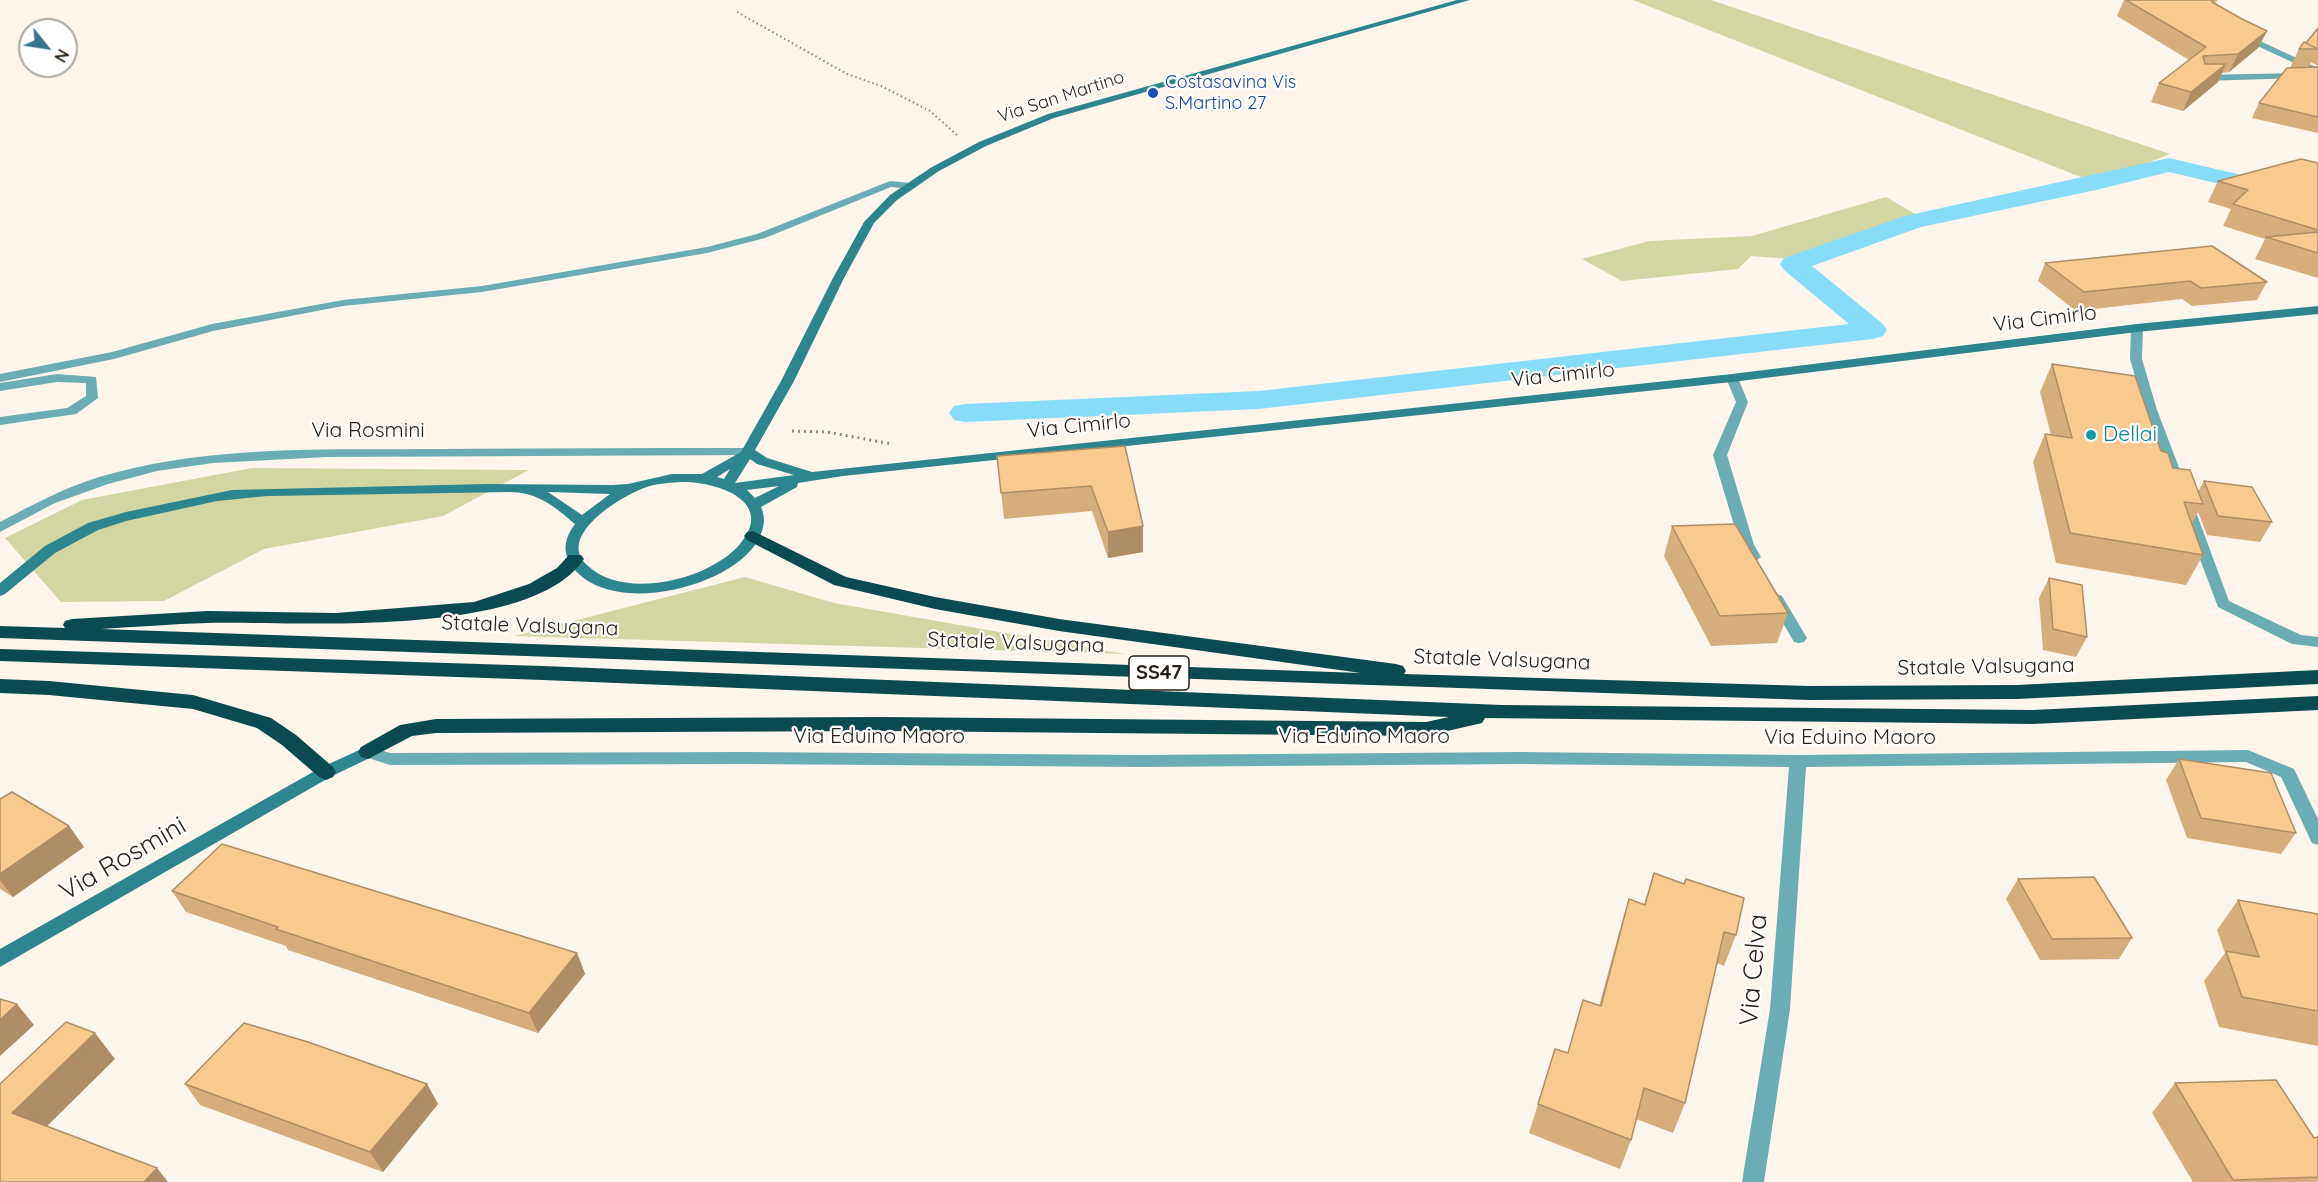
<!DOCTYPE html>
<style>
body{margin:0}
#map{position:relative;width:2318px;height:1182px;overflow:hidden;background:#fef6ec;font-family:Quicksand,sans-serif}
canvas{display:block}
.north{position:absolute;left:18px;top:18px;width:60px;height:60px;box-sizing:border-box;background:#fff;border:2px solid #a9a5a2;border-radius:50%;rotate:120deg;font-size:16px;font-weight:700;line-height:24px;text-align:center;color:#271f17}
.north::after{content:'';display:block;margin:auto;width:21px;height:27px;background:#367489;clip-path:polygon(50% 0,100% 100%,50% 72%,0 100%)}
</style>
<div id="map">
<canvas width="2318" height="1182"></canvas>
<div class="north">N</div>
</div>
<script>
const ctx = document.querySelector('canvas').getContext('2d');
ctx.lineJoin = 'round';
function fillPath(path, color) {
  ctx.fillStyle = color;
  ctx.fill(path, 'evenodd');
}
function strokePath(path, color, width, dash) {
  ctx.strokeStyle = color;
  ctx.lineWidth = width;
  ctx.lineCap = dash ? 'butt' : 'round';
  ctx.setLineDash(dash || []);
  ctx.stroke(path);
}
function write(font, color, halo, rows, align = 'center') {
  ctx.font = font + ' Quicksand,sans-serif';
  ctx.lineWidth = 4.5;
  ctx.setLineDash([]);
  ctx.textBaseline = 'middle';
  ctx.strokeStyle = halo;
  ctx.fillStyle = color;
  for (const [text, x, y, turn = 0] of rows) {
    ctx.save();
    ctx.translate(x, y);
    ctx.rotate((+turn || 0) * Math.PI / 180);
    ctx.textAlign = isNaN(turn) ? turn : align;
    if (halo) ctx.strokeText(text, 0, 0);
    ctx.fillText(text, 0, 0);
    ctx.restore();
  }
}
fillPath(new Path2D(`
 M1633 0H1711L2170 154 2096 183Z
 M1886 197 1922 218 1804 260 1751 256 1738 269 1622 281 1582 259 1649 241 1752 236Z
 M252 468 529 470 443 516 264 549 164 601 61 602 5 538 82 500Z
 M745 577 834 603 1125 654 514 636Z`), '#d1d6a2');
fillPath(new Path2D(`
 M2169 158 2284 185 2287 190 2284 195 2275 197 2169 172 2096 190 1921 227 1812 266 1883 324 1887 330 1883 336 1873 339 1259 409 965 422 954 420 949 413 954 406 965 404 1259 391 1849 324 1784 270 1780 264 1784 258 1905 216Z`), '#87ddf9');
strokePath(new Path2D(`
 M737 12 847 74 881 86 930 111 957 135`), '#90887f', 2, [1.5, 3]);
strokePath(new Path2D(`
 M792 431 827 432 892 444`), '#90887f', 3, [2, 4]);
fillPath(new Path2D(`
 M57 374 96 377 98 398 76 414 0 425V417L67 408 86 396V383L57 382 0 391V383Z
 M1732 374 1738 378 1748 402 1727 455 1754 545 1761 557 1754 562 1749 560 1740 545 1713 455 1736 402 1726 378Z
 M1777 594 1782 596 1807 638 1804 642 1799 643 1794 642 1769 599Z`), '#6badb4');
fillPath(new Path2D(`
 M2243 33 2318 68V74L2240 38 2239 36Z
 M2300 73 2303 74V78L2201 81 2197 78 2201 75Z
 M890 181 911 183 916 186 911 189 891 187 765 238 707 253 482 292 343 306 213 331 114 359 0 382V374L112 352 212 324 343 300 482 286 707 247 757 234Z
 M2137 324 2143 328 2142 359 2157 410 2180 470 2178 473H2168L2166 470 2145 410 2130 359 2131 328Z
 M749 448 754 449 756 452 754 455 327 457 213 463 157 471 108 484 55 503 0 532V522C32 505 64 488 99 477 210 444 327 450 441 449 544 448 646 448 749 448Z
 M2186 500 2193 504 2229 601 2301 635 2318 637V647L2292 644 2218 607 2179 504Z
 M368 746 390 753 746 752 1142 755 1520 752 1798 755 2248 750 2294 769 2318 819V845L2312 843 2281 777 2246 762 1806 767 1790 1009 1764 1182H1742L1770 1009 1789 767 1520 764 1142 767 746 764 390 765 362 756 360 752 362 748Z`), '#6badb4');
fillPath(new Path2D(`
 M1457 0H1470L1054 118 986 146 939 171 897 200 874 223 844 278 794 381 755 450 767 458 812 472 1732 374 2137 324 2318 306V314L2137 332 1732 382 843 476 798 483 797 487 761 507C767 520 763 533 755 545 723 590 607 617 571 565 562 551 565 537 575 524 554 506 537 492 510 492L267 496 217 501 126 521 98 530 55 553 5 594 0 596V583L45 546 88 523 126 512 232 490 487 484 612 485 628 484 672 474H702L741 452 781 381 833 278 864 222 890 195 932 167 979 142 1048 114ZM750 459 757 464 794 475 735 483ZM730 469 724 479 717 477ZM681 482C714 481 777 500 740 544 710 580 623 601 587 565 557 537 616 500 637 491 650 484 666 483 681 482ZM779 486 755 498 747 490ZM548 492 610 494 582 515Z
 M368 746 374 748 376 752 374 756 332 776 0 967V949L320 768Z`), '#2d858e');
fillPath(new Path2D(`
 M753 531 846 577 935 597 1059 619 1396 664 1403 666 1406 671 1404 674 1809 686 2017 685 2318 670V684L2017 699 1809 700 0 638V626L65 628 63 625 65 621 72 619 207 611 336 613 474 602 529 584 557 568 569 555H581L584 559C530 640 295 621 207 623 172 624 136 627 101 629L1361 673 1059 631 935 609 834 585 747 540 744 536 747 532Z
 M0 649 543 666 1502 705 2033 710 2318 696V710L2033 724 1485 718 1482 723 1426 736 882 731 436 733 412 736 368 759 361 757 358 752 361 747 400 725 436 719 882 717 1426 722 1449 717 543 680 0 661Z
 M0 679 49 681 193 695 271 718 296 735 333 767 336 772 333 777 326 780 319 777 282 745 257 728 193 709 49 695 0 693Z`), '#094b51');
fillPath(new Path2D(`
 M2124 0H2218L2215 3 2242 19 2267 31 2258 48 2229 72 2222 73 2218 82 2183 111 2151 102 2159 83 2189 60 2117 16Z
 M2318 28V66L2311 62 2309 67H2318V133L2252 118 2259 103 2290 68 2299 49 2306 43Z
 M2318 163V278L2255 259 2265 239 2223 226 2231 209 2208 202 2218 181Z
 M2045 263 2267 282 2257 300 2192 306 2182 299 2076 311 2038 281Z
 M2052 364 2161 451 2173 468 2198 492 2204 481 2272 522 2260 542 2207 535 2198 512 2192 524 2203 555 2186 585 2056 563 2033 462 2045 434 2051 435 2040 392Z
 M1125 446 1143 526V552L1108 558 1092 511 1004 519 997 456Z
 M1672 526 1788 613 1777 643 1711 646 1664 556Z
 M2049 578 2087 637 2076 657 2043 650 2039 598Z
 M2179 759 2296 833 2281 854 2187 838 2166 780Z
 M0 799 69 826 84 847 13 897 0 889Z
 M1654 873 1736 935 1724 966 1717 963 1685 1103 1673 1133 1636 1119 1631 1140 1620 1169 1529 1133 1538 1104 1599 1006 1620 929 1629 899 1644 904Z
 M2018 879 2132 938 2119 959 2040 960 2006 899Z
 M172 891 577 953 585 974 538 1033 288 950 286 946 186 912Z
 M2238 900 2318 914V1046L2219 1027 2204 981 2225 953 2217 930Z
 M2175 1083 2314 1138 2318 1137V1182H2193L2152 1113Z
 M185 1084H427L438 1104 383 1172 200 1105Z`), '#d7ad7c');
fillPath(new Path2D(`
 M2267 31 2258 48 2229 72 2238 54Z
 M2226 64 2218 82 2183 111 2191 92Z
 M1143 526V552L1108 558V532Z
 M69 826 84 847 13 897 0 880V874Z
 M577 953 585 974 538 1033 529 1013Z
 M17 1004 34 1025 0 1056V1020Z
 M95 1033 115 1059 35 1138 12 1113Z
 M427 1084 438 1104 383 1172 370 1152Z
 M157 1168 168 1182H144Z`), '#af8d65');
const building = new Path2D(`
 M2126 0H2213L2212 2 2242 19 2267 31 2238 54 2203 56 2205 64H2226L2191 92 2159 83 2206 47Z
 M2318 28V49L2306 43Z
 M2304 42 2318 49H2299Z
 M2318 67V117L2259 103 2287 68Z
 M2301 159 2318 163V230L2233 204 2248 190 2218 181Z
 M2318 232V253L2266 237Z
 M2212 246 2267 282 2201 288 2190 281 2084 292 2045 263Z
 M2052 364 2135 376 2161 451 2168 453 2173 468 2190 470 2203 504 2184 502 2203 555 2070 533 2045 434 2072 438Z
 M1125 446 1143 526 1108 532 1091 486 1001 493 997 456Z
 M2204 481 2252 487 2272 522 2218 516Z
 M1735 524 1788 613 1720 616 1672 526Z
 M2049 578 2082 585 2087 637 2053 629Z
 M2179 759 2271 773 2296 833 2201 818Z
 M12 792 69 826 0 874V799Z
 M222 844 577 953 529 1013 276 929 278 927 172 891Z
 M1654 873 1684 884 1686 879 1744 898 1736 935 1724 932 1685 1103 1644 1088 1631 1140 1538 1104 1555 1049 1568 1053 1583 1000 1601 1006 1629 899 1645 905Z
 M2094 877 2132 938 2052 939 2018 879Z
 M2238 900 2318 914V1011L2242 997 2226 951 2259 957Z
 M0 999 17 1004 0 1020Z
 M66 1022 95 1033 12 1113 157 1168 144 1182H0V1084Z
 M244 1023 308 1042 427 1084 370 1152 185 1084Z
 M2276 1080 2314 1138 2318 1137V1177L2233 1180 2175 1083Z`);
fillPath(building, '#fac990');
strokePath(building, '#af8d65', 1.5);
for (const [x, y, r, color] of [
 [1153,93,6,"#1a4fb4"],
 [2091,435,6,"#0f9aa8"]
]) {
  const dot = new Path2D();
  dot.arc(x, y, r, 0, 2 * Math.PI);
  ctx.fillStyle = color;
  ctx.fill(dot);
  strokePath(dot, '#fff', 2);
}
write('18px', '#164399', '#fff', [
 ["Costasavina Vis",1165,83],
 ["S.Martino 27",1165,104]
], 'left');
write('18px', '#271f17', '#fff', [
 ["Via San Martino",1061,97,-18]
]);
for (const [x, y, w] of [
 [1159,673,60]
]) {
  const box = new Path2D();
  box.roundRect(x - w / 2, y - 17, w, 34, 4.5);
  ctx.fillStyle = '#fff';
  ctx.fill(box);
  strokePath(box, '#271f17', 1.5);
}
write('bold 20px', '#271f17', null, [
 ["SS47",1159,673]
]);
write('21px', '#271f17', '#fff', [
 ["Via Cimirlo",2045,319,-7],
 ["Via Cimirlo",1563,375,-6],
 ["Via Cimirlo",1079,426,-6],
 ["Via Rosmini",368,431],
 ["Statale Valsugana",530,626,2],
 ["Statale Valsugana",1016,643,2],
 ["Statale Valsugana",1502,660,2],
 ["Statale Valsugana",1986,667,-1],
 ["Via Eduino Maoro",879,737],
 ["Via Eduino Maoro",1364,737],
 ["Via Eduino Maoro",1850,738]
]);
write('21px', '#0d838f', '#fff', [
 ["Dellai",2103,435]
], 'left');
write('26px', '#271f17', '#fff', [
 ["Via Rosmini",123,859,-30],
 ["Via Celva",1754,970,-85]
]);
</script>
